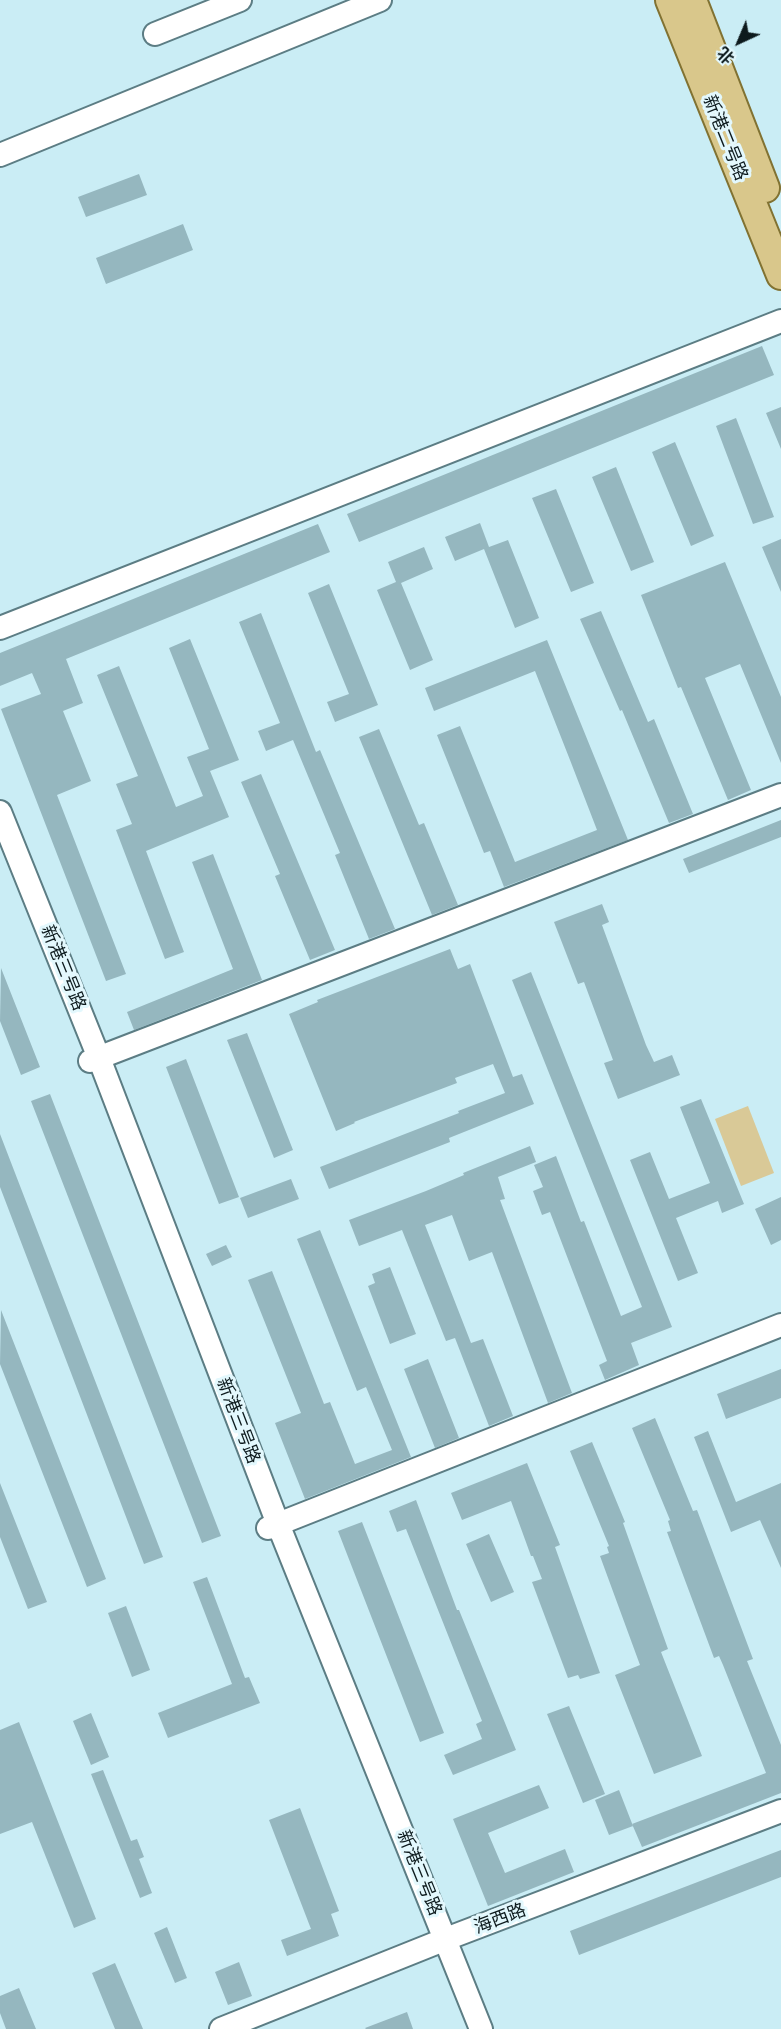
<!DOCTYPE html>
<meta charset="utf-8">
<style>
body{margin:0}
#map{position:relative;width:781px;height:2029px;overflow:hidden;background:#caedf5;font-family:Rubik,"Noto Sans SC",sans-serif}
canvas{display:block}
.north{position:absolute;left:709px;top:12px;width:60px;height:60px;-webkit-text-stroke:4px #e3f8fd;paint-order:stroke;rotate:224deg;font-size:16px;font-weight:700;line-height:24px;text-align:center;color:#0d1a1d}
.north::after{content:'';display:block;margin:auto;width:21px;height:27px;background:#0d1a1d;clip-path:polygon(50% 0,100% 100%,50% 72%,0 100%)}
</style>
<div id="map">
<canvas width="781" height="2029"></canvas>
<div class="north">北</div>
</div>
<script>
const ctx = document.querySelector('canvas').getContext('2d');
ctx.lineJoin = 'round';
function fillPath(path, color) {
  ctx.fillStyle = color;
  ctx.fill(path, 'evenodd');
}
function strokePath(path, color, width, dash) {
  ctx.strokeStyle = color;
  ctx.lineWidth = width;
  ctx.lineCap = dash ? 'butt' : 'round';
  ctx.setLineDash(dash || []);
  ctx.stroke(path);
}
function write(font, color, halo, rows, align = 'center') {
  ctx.font = font + ' Rubik,"Noto Sans SC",sans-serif';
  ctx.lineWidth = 6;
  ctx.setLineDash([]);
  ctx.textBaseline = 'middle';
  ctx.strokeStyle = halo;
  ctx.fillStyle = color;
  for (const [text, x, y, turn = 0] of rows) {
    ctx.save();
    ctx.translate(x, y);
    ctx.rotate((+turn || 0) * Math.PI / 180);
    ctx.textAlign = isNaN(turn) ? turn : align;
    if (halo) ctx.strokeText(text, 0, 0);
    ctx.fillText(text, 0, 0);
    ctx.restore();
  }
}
fillPath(new Path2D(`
 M748 1106 774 1173 741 1186 715 1119Z`), '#d9c997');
fillPath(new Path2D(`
 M139 174 147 195 86 217 78 197Z
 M183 224 193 250 106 284 96 258Z
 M762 346 774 375 359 542 347 514Z
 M781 407V449L766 413Z
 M736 418 774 517 753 524 716 426Z
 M675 442 714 536 691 546 652 452Z
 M616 467 654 562 631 571 592 477Z
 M556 489 594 583 571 592 532 498Z
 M480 523 489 547 508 540 539 618 515 628 484 549 455 561 445 537Z
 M318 524 330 552 66 659 83 703 63 711 91 781 57 795 126 974 106 981 1 709 41 694 32 673 0 686V653Z
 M781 539V592L762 547Z
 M424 547 433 569 401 583 433 660 410 670 377 590 396 582 388 562Z
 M725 562 781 697V763L740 664 705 678 751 790 728 800 681 687 678 688 641 595Z
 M329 584 378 705 335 722 327 702 349 694 308 593Z
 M601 611 648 722 654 719 693 814 669 823 622 710 620 711 580 619Z
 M261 613 316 752 320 750 395 929 369 939 335 855 340 853 293 740 266 751 258 731 280 723 239 622Z
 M190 639 239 760 210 771 229 817 146 851 184 952 165 959 116 830 132 824 116 784 138 776 97 675 119 666 176 807 203 796 187 757 209 749 169 648Z
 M547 640 628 840 504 887 490 851 484 853 437 735 460 726 515 862 597 830 570 760 535 671 434 711 425 688Z
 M379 729 419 825 424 823 458 905 432 915 359 737Z
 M261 774 335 950 310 960 275 876 280 874 241 782Z
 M781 820V837L689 873 683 859Z
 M213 854 262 980 134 1030 127 1012 233 969 192 862Z
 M602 904 609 922 602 925 646 1045 654 1062 672 1055 680 1075 618 1099 604 1063 613 1060 584 982 578 984 554 922Z
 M450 949 458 969 470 964 513 1077 522 1074 534 1104 449 1138 450 1142 329 1189 320 1167 459 1113 458 1111 505 1093 493 1064 455 1078 457 1083 354 1122 355 1123 336 1131 289 1014 318 1002 317 1000Z
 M1 968 40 1067 21 1075 0 1021Z
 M531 972 672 1327 631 1343 639 1365 605 1380 599 1365 607 1361 550 1212 542 1215 533 1191 543 1187 534 1165 556 1156 581 1222 584 1221 621 1316 642 1307 512 980Z
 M247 1033 293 1150 274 1158 227 1040Z
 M186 1059 239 1197 219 1204 166 1067Z
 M50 1094 221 1536 202 1543 31 1101Z
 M701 1099 744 1204 722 1213 718 1201 676 1218 698 1273 678 1281 630 1160 650 1152 669 1199 710 1183 680 1107Z
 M0 1134 163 1557 144 1564 0 1187Z
 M530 1146 536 1162 498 1177 505 1199 500 1200 572 1393 548 1403 492 1252 469 1261 452 1215 425 1225 471 1343 483 1339 513 1416 489 1426 455 1338 446 1341 402 1230 359 1246 349 1220 426 1191 464 1175 463 1173Z
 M291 1179 299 1199 248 1218 240 1198Z
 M781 1197V1240L771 1245 755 1209Z
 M320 1230 411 1457 305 1499 275 1423 301 1413 248 1280 272 1271 324 1404 330 1402 355 1464 392 1450 366 1387 357 1391 297 1239Z
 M226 1245 232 1257 212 1266 206 1254Z
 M390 1267 416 1334 390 1344 368 1286 375 1283 372 1274Z
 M1 1310 106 1579 87 1587 0 1364Z
 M428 1359 459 1438 435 1448 404 1369Z
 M781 1369V1398L726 1419 717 1394Z
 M655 1418 693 1511 697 1510 753 1659 747 1661 781 1745V1793L642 1847 632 1824 766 1773 723 1665 719 1656 714 1658 667 1532 671 1531 668 1521 670 1520 632 1428Z
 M708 1431 736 1502 781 1483V1568L760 1520 731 1532 694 1437Z
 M592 1442 625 1522 623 1523 668 1649 661 1652 702 1756 654 1774 615 1675 640 1665 600 1556 609 1553 607 1547 609 1546 570 1451Z
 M527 1463 560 1545 555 1547 600 1673 580 1679 578 1675 568 1678 532 1582 542 1579 533 1556H531L511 1501 462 1520 451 1493Z
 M0 1483 47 1602 28 1609 0 1537Z
 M416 1500 457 1610H459L516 1750 453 1775 444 1755 482 1739 476 1724 482 1721 406 1529 397 1532 389 1511Z
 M362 1522 444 1733 420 1742 338 1531Z
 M489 1534 514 1592 491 1602 466 1544Z
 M207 1577 245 1678 249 1677 260 1703 168 1738 158 1713 232 1684 193 1582Z
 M126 1606 150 1670 132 1677 108 1613Z
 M569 1706 605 1794 583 1803 547 1714Z
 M91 1713 109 1757 91 1765 73 1721Z
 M19 1722 96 1919 74 1928 32 1822 0 1834V1730Z
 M103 1770 131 1841 137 1839 144 1857 139 1859 152 1893 140 1898 91 1774Z
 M539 1785 549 1808 488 1833 505 1873 565 1849 574 1872 488 1906 453 1819Z
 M619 1790 633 1826 609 1835 595 1800Z
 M300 1808 339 1911 331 1914 339 1936 287 1956 281 1940 311 1929 269 1820Z
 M781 1850V1877L579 1955 570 1931Z
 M167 1927 187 1978 175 1983 154 1933Z
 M239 1962 252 1996 228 2005 215 1972Z
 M115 1963 143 2029H115L92 1973Z
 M19 1988 36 2029H6L0 2013V1996Z
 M407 2012 413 2029H366L365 2028Z`), '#95b7bf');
const minor = new Path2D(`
 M155 34 240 0
 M0 155 380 0
 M0 628 781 321
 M0 812 99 1058 278 1524 481 2029
 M90 1061 781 795
 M268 1528 781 1325
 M221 2029 446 1939 781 1811`);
const major = new Path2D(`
 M670 0 781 275
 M692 0 765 188`);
strokePath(minor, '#5c7d84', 26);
strokePath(major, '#817232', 32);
strokePath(minor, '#fff', 22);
strokePath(major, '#d9c78b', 28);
write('18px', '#0d1a1d', '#e3f8fd', [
 ["新港二号路",725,138,68],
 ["新港三号路",63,968,68],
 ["新港三号路",238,1421,69],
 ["新港三号路",419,1873,68],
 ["海西路",500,1919,-21]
]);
</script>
